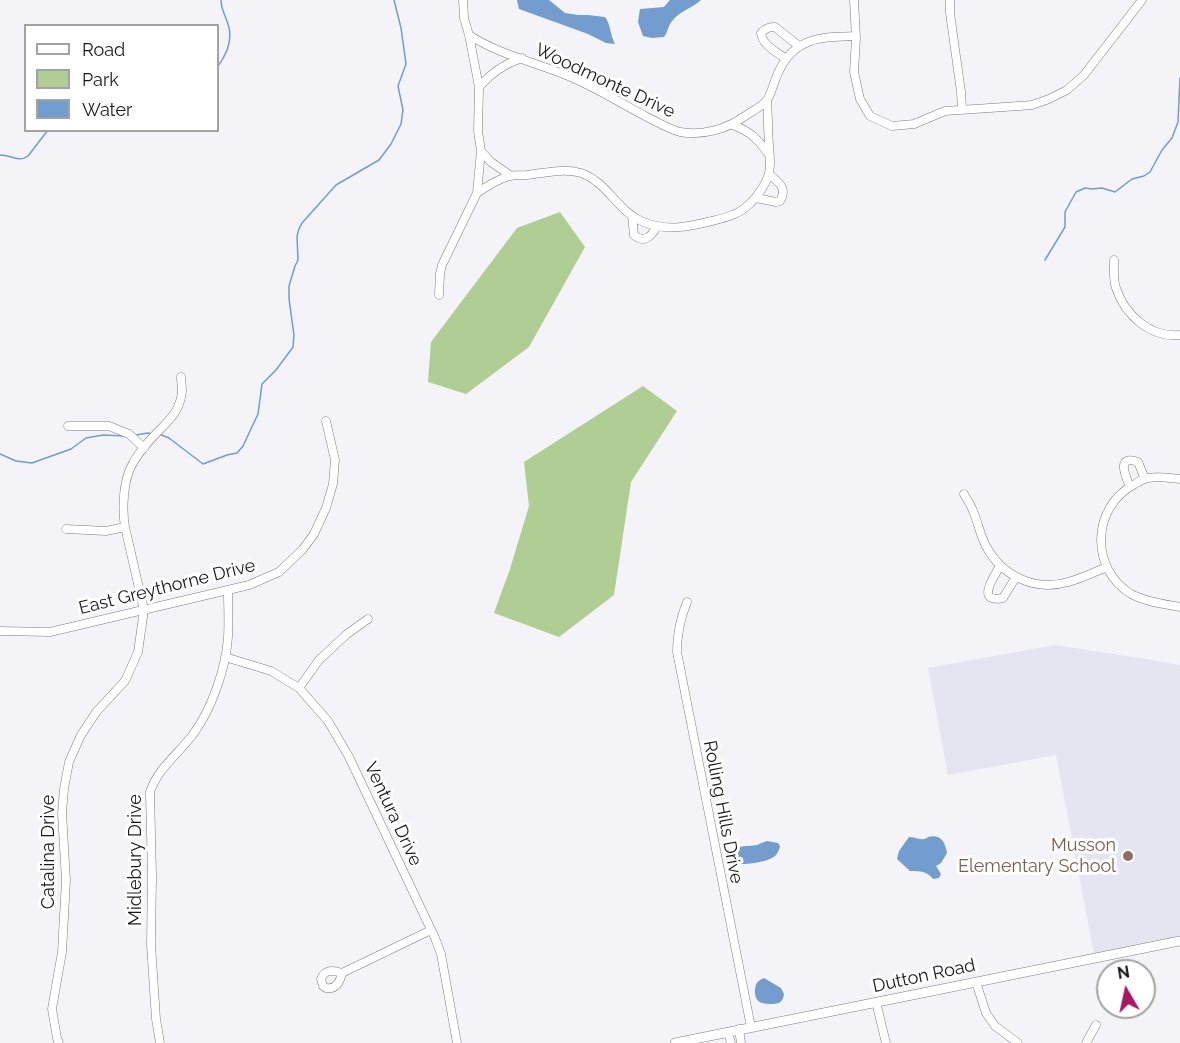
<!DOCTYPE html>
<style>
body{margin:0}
#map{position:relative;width:1180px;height:1043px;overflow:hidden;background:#f3f3f8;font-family:Raleway,sans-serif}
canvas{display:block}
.legend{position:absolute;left:24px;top:24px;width:195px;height:108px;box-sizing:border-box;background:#fff;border:2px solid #a3a3a3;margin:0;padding:8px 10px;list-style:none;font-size:18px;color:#18181a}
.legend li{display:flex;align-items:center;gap:12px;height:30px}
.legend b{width:30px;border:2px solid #a3a3a3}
.north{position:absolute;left:1096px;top:959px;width:60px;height:60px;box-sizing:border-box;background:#fff;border:2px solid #a3a3a3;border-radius:50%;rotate:351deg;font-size:16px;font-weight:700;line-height:24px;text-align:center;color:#18181a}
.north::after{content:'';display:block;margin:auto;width:21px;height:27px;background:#a51960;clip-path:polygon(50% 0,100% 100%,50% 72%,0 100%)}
</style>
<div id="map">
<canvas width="1180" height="1043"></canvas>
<ul class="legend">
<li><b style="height:8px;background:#fff"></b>Road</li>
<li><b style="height:16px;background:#b0cd93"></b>Park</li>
<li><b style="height:16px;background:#729dce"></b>Water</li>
</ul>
<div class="north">N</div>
</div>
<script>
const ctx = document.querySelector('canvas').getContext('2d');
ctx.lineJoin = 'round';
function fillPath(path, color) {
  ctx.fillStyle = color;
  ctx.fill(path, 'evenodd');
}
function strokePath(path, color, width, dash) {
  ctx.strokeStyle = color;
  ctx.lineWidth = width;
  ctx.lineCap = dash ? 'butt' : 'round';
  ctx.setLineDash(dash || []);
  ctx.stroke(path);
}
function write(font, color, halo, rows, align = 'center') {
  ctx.font = font + ' Raleway,sans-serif';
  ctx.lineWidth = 6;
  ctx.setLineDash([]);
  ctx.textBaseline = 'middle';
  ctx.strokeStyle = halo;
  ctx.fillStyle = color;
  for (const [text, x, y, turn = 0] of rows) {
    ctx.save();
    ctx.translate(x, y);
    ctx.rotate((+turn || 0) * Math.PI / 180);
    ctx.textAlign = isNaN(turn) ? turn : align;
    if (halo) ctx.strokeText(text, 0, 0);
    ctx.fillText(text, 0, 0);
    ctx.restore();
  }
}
fillPath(new Path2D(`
 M1055 645 1146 659 1180 665V938L1094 954 1056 755 948 775 928 668Z`), '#e5e5f2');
fillPath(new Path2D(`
 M560 212 585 247 529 347 466 394 428 382 431 342 517 228Z
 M643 386 677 411 631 482 614 595 559 637 494 613 510 569 529 506 524 462Z`), '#b0cd93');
fillPath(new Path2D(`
 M517 0H549L565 13 578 15H588L605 17C611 25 610 35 615 44L606 43 588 34 519 9Z
 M670 0H701C693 8 681 10 673 20 668 25 668 32 664 37L652 38 643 36 638 22 640 9 664 7Z
 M909 837C914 837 919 840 924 839 925 839 927 838 928 837 941 834 945 842 947 853L941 863 936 866 941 874 939 878 933 879C927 871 920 871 910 871L897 859 899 851Z
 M767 841 778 843 780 846C780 848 777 854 776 855 770 862 742 866 734 863L729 856C734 844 746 847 757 845 760 844 763 842 767 841Z
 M764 978 781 988 784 994C783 1003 778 1004 770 1004 760 1004 754 1001 755 989 756 982 758 981 764 978Z`), '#729dce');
strokePath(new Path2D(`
 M218 66C227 54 233 39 228 24 225 15 221 9 221 0
 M0 155C12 155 19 163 28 156L48 130
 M1045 260 1065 227V212L1076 192 1085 188 1092 189 1102 188 1115 192 1132 179 1144 176 1150 172 1162 150 1172 138 1178 122 1180 78
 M159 434 169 438 203 464 227 455 237 453 243 446 258 414 262 384 276 370 293 347 294 335 289 299V286L295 266 298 260 297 236 299 229 302 223 336 185 379 160 391 144 401 124 403 110 398 86 406 64 401 28 394 0
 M136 435 148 433 151 434
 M0 454 16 461 32 463 71 449 86 438 103 435 125 436`), '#729dce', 1.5);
const minor = new Path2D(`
 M854 0 856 38 854 72 860 99 870 116 892 126 914 124 945 111 1019 106 1032 105 1049 99 1067 90 1084 75 1142 0
 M950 0V13L961 92 962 109
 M469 35C498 54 534 62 566 75 594 86 620 103 647 117 657 122 669 129 680 132 703 136 727 129 745 116 751 112 763 106 767 100 771 95 775 78 779 71 795 36 824 37 856 36
 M786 59C777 52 762 45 761 33 766 28 769 27 775 27L799 46
 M479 87C491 73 504 64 522 58
 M733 125C751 132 758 139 769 155
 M481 151 491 162 511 176
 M477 193C487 186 497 180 509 176 514 175 521 175 527 175 545 173 563 168 581 173 607 182 617 210 641 221 666 232 687 227 712 221 724 218 737 215 746 207 755 200 766 185 769 173 771 165 770 155 769 146 768 131 768 116 767 100
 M756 198 776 202 780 201C788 188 778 182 769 174
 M632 216 634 235C644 244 652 236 657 226
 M1114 260C1114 269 1113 280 1116 288 1125 315 1150 338 1180 335
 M439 295 440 274 442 265 477 193 481 151 478 131 479 87 469 35 464 18 463 0
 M68 426H109L129 434 144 448
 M1180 479C1170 478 1158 476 1148 478 1143 479 1139 481 1135 484 1092 506 1089 568 1131 594 1146 602 1164 604 1180 607
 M1130 487C1126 477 1115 454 1138 462L1145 479
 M964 494C967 500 971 505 973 511 978 522 980 535 986 546 1001 575 1034 592 1068 582 1081 579 1094 572 1107 567
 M66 529 106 531 125 527
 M1000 566C994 576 975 604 1003 598L1016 577
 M687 602C680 619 677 634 677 652L751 1027
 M0 631 50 632 249 585 279 572 303 549 314 534 326 508 333 484 335 460 326 421
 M225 657 271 671 299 688 328 721 349 757 435 938 441 954 457 1043
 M299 688 319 660 347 634 368 619
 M342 973C340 982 336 990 326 988L323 986 321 979C325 969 333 970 342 973L431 930
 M976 982 986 1013 995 1026 1018 1043
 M876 1002 886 1043
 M739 1029 741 1043
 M728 1032 731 1043
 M59 1043 57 1038 52 1009 62 952 66 880 62 813 64 789 69 762 81 735 97 711 125 681 138 652 144 610 125 527C122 509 123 479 133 463 137 455 144 447 150 440 164 424 180 415 182 391 182 386 181 381 181 377
 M160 1043 156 1019 151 945 152 876 150 792C159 766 179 754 194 733 212 708 226 668 228 637 229 622 228 606 228 591
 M1086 1043 1096 1025`);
const tertiary = new Path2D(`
 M675 1043 1180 941`);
strokePath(minor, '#7c7c81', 9);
strokePath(tertiary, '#7c7c81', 10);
strokePath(minor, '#fff', 8);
strokePath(tertiary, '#fff', 9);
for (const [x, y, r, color] of [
 [1128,856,6,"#8d6e63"]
]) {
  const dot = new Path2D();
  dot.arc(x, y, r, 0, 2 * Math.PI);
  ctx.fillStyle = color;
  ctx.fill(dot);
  strokePath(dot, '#fff', 2);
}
write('18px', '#18181a', '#fff', [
 ["Woodmonte Drive",605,81,25],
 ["East Greythorne Drive",167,587,-14],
 ["Rolling Hills Drive",723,812,79],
 ["Ventura Drive",393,814,65],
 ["Catalina Drive",49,852,-90],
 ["Midlebury Drive",136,860,-90],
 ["Dutton Road",924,976,-12]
]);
write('18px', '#785e54', '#fff', [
 ["Musson",1116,846],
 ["Elementary School",1116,867]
], 'right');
</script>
